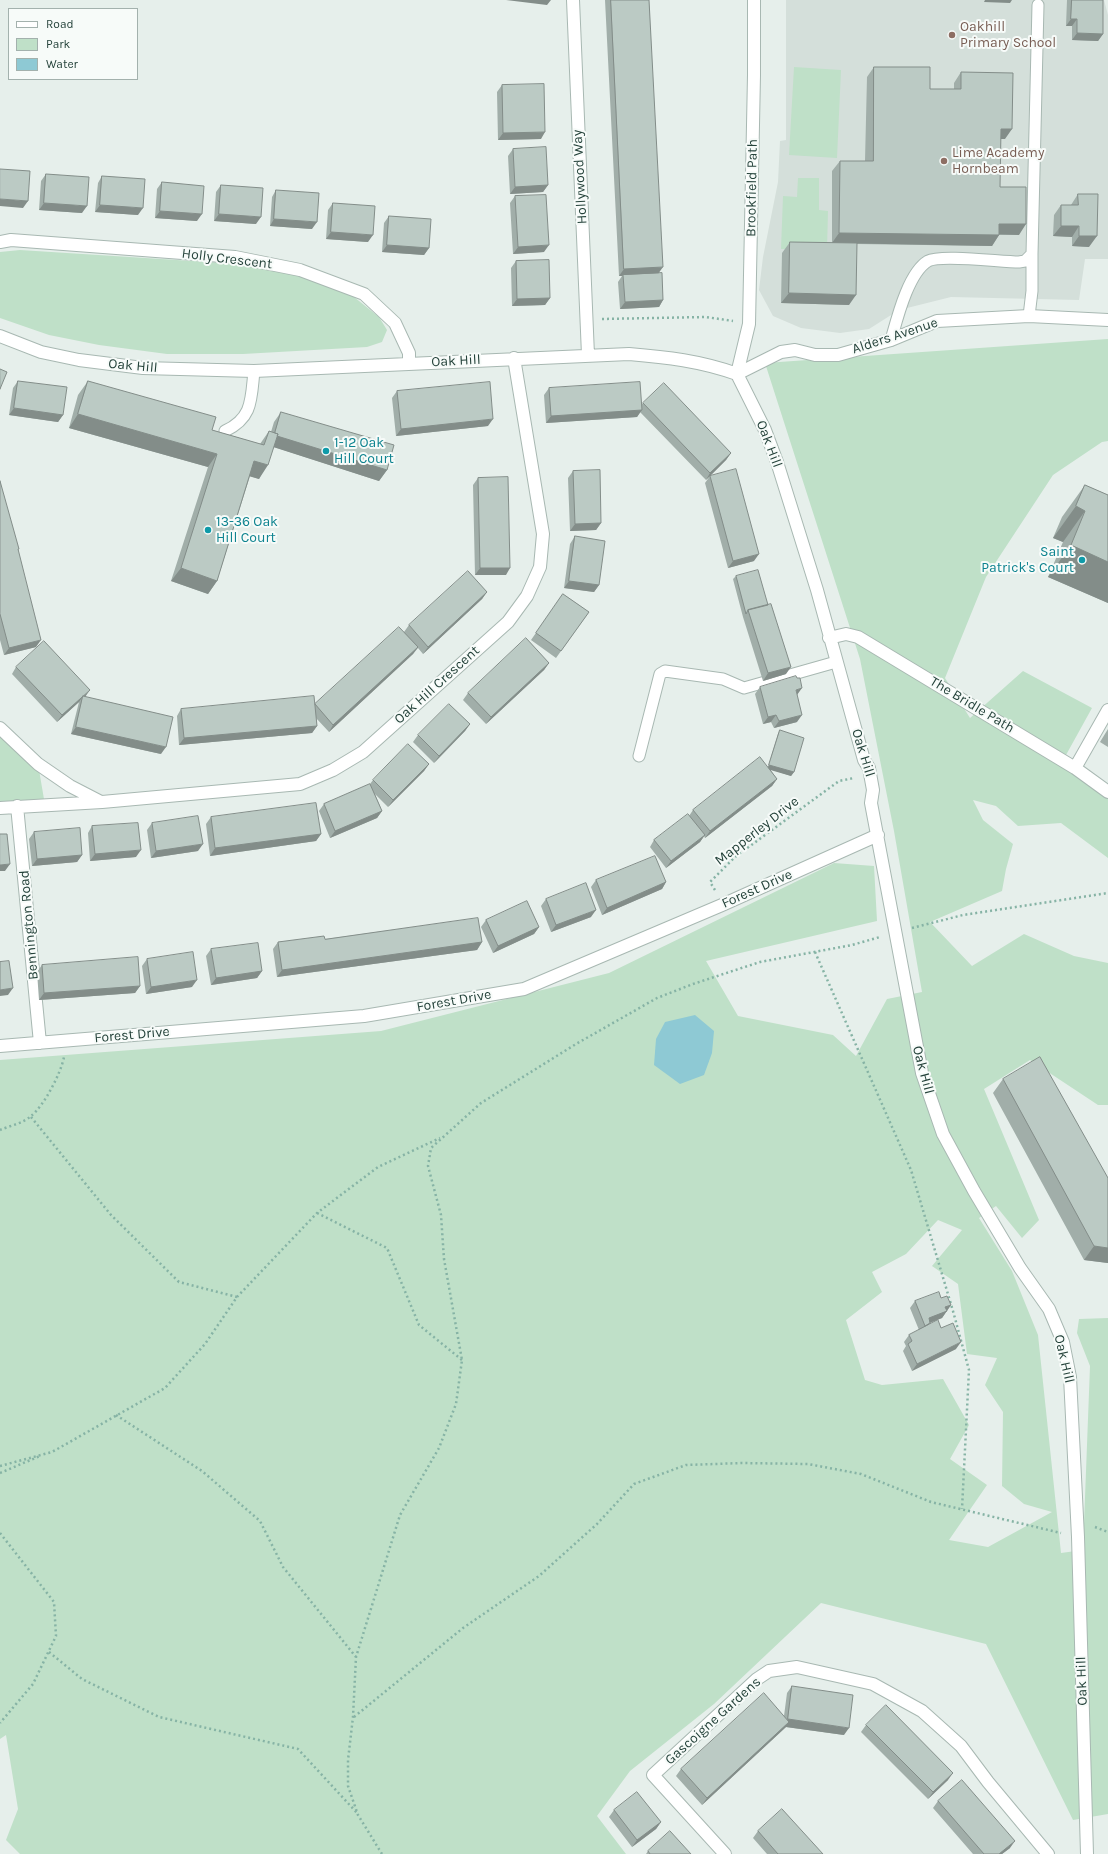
<!DOCTYPE html>
<style>
body{margin:0}
#map{position:relative;width:1108px;height:1854px;overflow:hidden;background:#e6efeb;font-family:Karla,sans-serif}
canvas{display:block}
.legend{position:absolute;left:8px;top:8px;width:130px;height:72px;box-sizing:border-box;background:#f7fbf9;border:1px solid #a3b1ad;margin:0;padding:5px 7px;list-style:none;font-size:12px;color:#24423a}
.legend li{display:flex;align-items:center;gap:8px;height:20px}
.legend b{width:20px;border:1px solid #a3b1ad}
</style>
<div id="map">
<canvas width="1108" height="1854"></canvas>
<ul class="legend">
<li><b style="height:5px;background:#fff"></b>Road</li>
<li><b style="height:11px;background:#bfe0c8"></b>Park</li>
<li><b style="height:11px;background:#8ec9d4"></b>Water</li>
</ul>
</div>
<script>
const ctx = document.querySelector('canvas').getContext('2d');
ctx.lineJoin = 'round';
function fillPath(path, color) {
  ctx.fillStyle = color;
  ctx.fill(path, 'evenodd');
}
function strokePath(path, color, width, dash) {
  ctx.strokeStyle = color;
  ctx.lineWidth = width;
  ctx.lineCap = dash ? 'butt' : 'round';
  ctx.setLineDash(dash || []);
  ctx.stroke(path);
}
function write(font, color, halo, rows, align = 'center') {
  ctx.font = font + ' Karla,sans-serif';
  ctx.lineWidth = 4;
  ctx.setLineDash([]);
  ctx.textBaseline = 'middle';
  ctx.strokeStyle = halo;
  ctx.fillStyle = color;
  for (const [text, x, y, turn = 0] of rows) {
    ctx.save();
    ctx.translate(x, y);
    ctx.rotate((+turn || 0) * Math.PI / 180);
    ctx.textAlign = isNaN(turn) ? turn : align;
    if (halo) ctx.strokeText(text, 0, 0);
    ctx.fillText(text, 0, 0);
    ctx.restore();
  }
}
fillPath(new Path2D(`
 M786 0H1104L1108 15V259H1085L1079 300 951 297 899 310 869 329 840 333 801 328 773 316 759 290 763 257 778 182 780 141 786 140Z`), '#d4dfda');
fillPath(new Path2D(`
 M794 67 841 70 837 158 789 155Z
 M798 178H819V210L828 211 827 250 781 249 783 196 797 197Z
 M20 250 255 265 308 278 354 297 379 317 387 330 382 342 367 347 243 354H167L99 345 49 335 0 318V252Z
 M1108 339V441L1102 442 1053 475 986 577 945 678 970 718 1023 671 1092 708 1066 755 1108 787V858L1061 823 1018 826 996 806 973 800 983 820 1013 844 1006 869 1002 891 930 922 972 966 1024 934 1074 956 1108 963V1105H1098L1030 1060 984 1089 1039 1220 1022 1238 996 1206 979 1218 1012 1271 1038 1335 1061 1553 1083 1550 1090 1366 1077 1333 1079 1319 1108 1318V1814L1073 1820 986 1644 821 1603 714 1704 630 1771 597 1816 626 1854H20L6 1840 18 1809 6 1735 0 1739V1060L381 1031 609 973 834 863 874 866 877 921 706 961 738 1016 833 1035 856 1056 887 999 922 992 894 831 860 659 765 363ZM938 1220 962 1230 932 1266 958 1284 967 1354 997 1358 985 1385 1003 1412 1002 1486 1024 1504 1052 1512 988 1547 949 1540 987 1485 950 1459 969 1425 943 1379 882 1385 865 1380 846 1320 882 1292 872 1272 906 1254Z
 M0 728 38 764 45 805 0 808Z`), '#bfe0c8');
fillPath(new Path2D(`
 M695 1015 714 1031 712 1053 704 1075 680 1084 654 1065 656 1039 665 1022Z`), '#8ec9d4');
const lane = new Path2D(`
 M1029 316 1032 291V254
 M891 340C897 319 908 273 928 261 941 254 1001 262 1019 262L1025 261 1032 254 1038 5
 M225 431C253 418 251 399 254 371
 M639 756 660 674 665 671 723 679 744 688 836 662`);
const street = new Path2D(`
 M573 0 588 355
 M0 242 11 240 235 257 300 270 364 294 395 323 409 353V364
 M0 336 41 352 79 360 143 368 254 371 629 354C666 357 701 361 737 374L765 430 777 462 817 590 864 760 869 768 873 790 871 803 922 1073 943 1134 974 1191 1020 1268 1049 1309 1063 1342 1070 1377 1078 1537 1087 1854
 M737 374 781 352 795 350 815 355H838L891 340 937 321 1029 316 1108 320
 M737 374 749 324 754 75V0
 M829 638 846 634 858 637 1075 768 1108 792
 M0 728 38 764 70 786 101 802
 M1075 768 1108 710
 M17 806 40 1043
 M0 808 102 802 300 784 333 770 363 752 508 622 527 596 540 567 543 534 514 358
 M0 1046 364 1016 524 989 722 905 878 835
 M725 1854 653 1775 757 1679 769 1671 797 1667 873 1684 922 1711 961 1746 988 1782 1048 1854`);
strokePath(lane, '#a8b8b2', 13);
strokePath(street, '#a8b8b2', 14);
strokePath(new Path2D(`
 M602 319 706 317 733 321
 M715 890 710 882 735 857 839 781 854 778
 M912 928 963 915 1108 893
 M815 952 911 1170 953 1311 969 1370 962 1509
 M31 1117 111 1215 179 1282 237 1297
 M0 1130C9 1126 24 1123 31 1116 44 1106 61 1073 64 1057
 M317 1213 387 1248 419 1325 462 1360
 M116 1415 202 1471 260 1521 283 1567 356 1657
 M0 1466 52 1452 165 1388 205 1344 237 1297 317 1213 378 1167 440 1138
 M0 1473 40 1456
 M1095 1527 1108 1532
 M0 1533 54 1602 56 1636 33 1684 0 1723
 M49 1652 82 1679 159 1717 298 1749 358 1814
 M354 1717 463 1628 539 1576 597 1524 634 1484 686 1465 742 1463 808 1464 861 1474 931 1502 1061 1533
 M382 1854 358 1815 348 1786V1760L353 1717 356 1657 400 1515 439 1448 456 1404 462 1360 444 1259 441 1215 428 1166 431 1148 481 1103 576 1044 657 998 693 984 760 962 852 945 880 937`), '#86b3a5', 2.5, [2, 3]);
strokePath(lane, '#fff', 11);
strokePath(street, '#fff', 12);
fillPath(new Path2D(`
 M605 0H649L659 273 663 300 659 307 620 309 618 282 622 276H619Z
 M1067 0H1103V34L1098 41 1072 40V26H1066Z
 M874 67 930 89H954V83L961 72 1005 139H1000V187L1019 235H999L992 246 857 244 849 305 781 303 782 253 790 242 832 243V171L840 161H865L867 77Z
 M502 85 541 139 498 140 497 92Z
 M513 149 548 185 543 192 510 194 508 156Z
 M46 174 82 213 39 210 41 181Z
 M102 176 138 215 95 212 98 183Z
 M162 182 197 221 155 218 157 189Z
 M221 185 256 224 214 221 216 192Z
 M276 190 312 229 270 226 272 197Z
 M1078 194 1089 247 1072 246V237L1053 236 1054 215 1061 205H1071Z
 M515 196 544 252 513 254 510 203Z
 M333 203 368 242 326 239 328 210Z
 M389 216 429 248 424 255 382 252 384 223Z
 M516 261 550 298 545 305 512 306 511 268Z
 M18 381 63 415 58 422 9 415 13 388Z
 M88 381 212 430 260 444 269 431 271 432 274 422 281 412 387 470 379 481 274 447 259 479 250 476 217 581 208 594 171 581 208 467 69 428 78 395Z
 M549 388 641 405 643 403 731 453 726 460 706 480 640 412 637 417 546 423 544 395Z
 M397 391 488 426 396 436 392 398Z
 M573 471 601 523 596 530 570 531 568 478Z
 M710 476 754 561 728 568 705 483Z
 M478 478 506 575H475L473 485Z
 M0 481 36 647 4 655 0 640Z
 M1085 485 1108 495V603L1048 577 1063 542 1053 538 1062 517Z
 M575 536 599 585 594 592 564 588 570 544Z
 M736 576 768 605 786 674 763 681 743 617 733 579Z
 M487 592 482 599 423 654 418 648 413 654 329 732 316 718 317 726 312 733 179 745 177 716 181 709 315 704 404 632 409 625Z
 M563 594 589 612 556 658 531 640Z
 M549 663 544 670 486 724 463 700 468 693Z
 M16 667 85 697 161 754 71 734 79 702 57 722 12 674Z
 M760 687 797 694V722L774 728 771 722 763 724 755 694Z
 M470 724 465 731 434 763 413 742 418 735Z
 M1108 729V747L1100 742Z
 M780 730 794 772 791 776 770 769 777 779 772 786 705 838 704 836 700 842 666 868 650 847 654 840 689 816 693 810 768 767 778 734Z
 M429 764 424 771 388 807 375 794 382 811 377 818 330 838 319 811 324 804 370 784 373 780Z
 M211 817 321 834 316 841 210 856 206 824Z
 M152 823 198 851 151 858 147 830Z
 M92 826 136 857 90 861 88 833Z
 M34 832 82 855 77 862 32 866 29 839Z
 M596 880 666 882 662 889 602 915 591 887Z
 M546 899 591 917 551 932 541 906Z
 M486 920 539 927 534 934 493 953 481 927Z
 M325 939 482 942 477 950 277 977 273 949 278 942Z
 M211 949 262 971 257 978 211 985 206 956Z
 M147 959 192 987 146 994 142 966Z
 M42 965 140 986 135 993 39 1000 37 972Z
 M1003 1079 1108 1178V1263L1084 1260 993 1093Z
 M915 1301 951 1305 942 1318 930 1323 929 1325 941 1328 956 1349 912 1371 903 1351 906 1346 904 1342 909 1335 919 1330 910 1308Z
 M792 1686 844 1735 786 1727 702 1805 676 1776 681 1769 784 1716 787 1693Z
 M866 1725 948 1780 928 1799 861 1732Z
 M938 1801 1010 1848 1002 1854H973L933 1808Z
 M614 1810 661 1822 656 1829 632 1847 609 1817Z
 M758 1831 823 1854H767L753 1838Z
 M648 1851 691 1854H646Z`), '#a1aea9');
fillPath(new Path2D(`
 M506 0H551L547 5Z
 M985 0H1012L1010 3 984 2Z
 M1071 19H1077L1072 26H1066Z
 M1077 33 1103 34 1098 41 1072 40Z
 M1001 129H1012L1005 139H993Z
 M545 132 541 139 498 140 503 133Z
 M548 185 543 192 510 194 515 187Z
 M0 199 28 201 23 208 0 206Z
 M44 203 87 206 82 213 39 210Z
 M100 205 143 208 138 215 95 212Z
 M160 211 202 214 197 221 155 218Z
 M219 214 261 217 256 224 214 221Z
 M274 219 317 222 312 229 270 226Z
 M999 224H1026L1019 235 992 234Z
 M1061 226H1079L1072 237 1053 236Z
 M331 232 373 235 368 242 326 239Z
 M839 233 999 235 992 246 832 243Z
 M1079 236H1097L1089 247 1072 246Z
 M387 245 429 248 424 255 382 252Z
 M549 245 544 252 513 254 518 247Z
 M663 267 658 274 623 275 622 276H619L624 269Z
 M789 293 856 295 849 305 781 303Z
 M550 298 545 305 512 306 517 299Z
 M663 300 659 307 620 309 625 302Z
 M14 408 63 415 58 422 9 415Z
 M642 410 637 417 546 423 551 416Z
 M78 414 217 454 208 467 69 428Z
 M493 419 488 426 396 436 401 429Z
 M275 435 387 470 379 481 267 445Z
 M731 453 726 460 706 480 710 473Z
 M254 461 268 465 259 479 245 475Z
 M1076 506 1085 511 1063 542 1053 538Z
 M601 523 596 530 570 531 575 524Z
 M1071 545 1108 562V603L1048 577Z
 M759 554 754 561 728 568 733 561Z
 M181 568 217 581 208 594 171 581Z
 M480 568H510L506 575H475Z
 M569 581 599 585 594 592 564 588Z
 M487 592 482 599 423 654 428 647Z
 M41 640 36 647 4 655 9 648Z
 M418 647 413 654 329 732 333 725Z
 M549 663 544 670 486 724 491 717Z
 M791 667 786 674 763 681 768 673Z
 M802 688 797 695 796 690Z
 M90 690 85 697 83 696 79 702 57 722 62 715Z
 M776 715 771 722 763 724 768 717Z
 M802 715 797 722 774 728 779 721Z
 M470 724 465 731 434 763 439 756Z
 M317 726 312 733 179 745 184 738Z
 M76 727 166 747 161 754 71 734Z
 M429 764 424 771 388 807 393 800Z
 M769 765 794 772 791 776 767 769Z
 M777 779 772 786 705 838 710 831Z
 M382 811 377 818 330 838 335 831Z
 M321 834 316 841 210 856 215 848Z
 M705 835 700 842 666 868 671 861Z
 M203 844 198 851 151 858 156 851Z
 M141 850 136 857 90 861 95 854Z
 M82 855 77 862 32 866 37 859Z
 M10 864 5 871H0V865Z
 M666 882 662 889 602 915 607 908Z
 M596 910 591 917 551 932 556 925Z
 M539 927 534 934 493 953 498 946Z
 M482 942 477 950 277 977 282 970Z
 M262 971 257 978 211 985 216 978Z
 M197 980 192 987 146 994 151 987Z
 M140 986 135 993 39 1000 44 993Z
 M13 988 8 995 0 996V990Z
 M1094 1246 1108 1248V1263L1084 1260Z
 M951 1305 942 1318 924 1325 929 1318 945 1307Z
 M961 1342 956 1349 912 1371 917 1364Z
 M788 1719 849 1728 844 1735 786 1727 702 1805 707 1798Z
 M953 1773 948 1780 928 1799 933 1792Z
 M661 1822 656 1829 632 1847 637 1840Z
 M1015 1841 1010 1848 1002 1854H999Z`), '#838d89');
const building = new Path2D(`
 M611 0H649L663 267 624 269Z
 M1072 0H1103V34L1077 33V19H1071Z
 M874 67H930V89H961V72L1013 73 1012 129H1001L1000 187H1026V224H999V235L839 233 840 161H873Z
 M544 84 545 132 503 133 502 85Z
 M546 147 548 185 515 187 513 149Z
 M0 169 30 171 28 201 0 199Z
 M46 174 89 177 87 206 44 203Z
 M102 176 145 179 143 208 100 205Z
 M162 182 204 186 202 214 160 211Z
 M221 185 263 188 261 217 219 214Z
 M276 190 319 193 317 222 274 219Z
 M1078 194H1098L1097 236H1079V226H1061V205H1078Z
 M546 195 549 245 518 247 515 196Z
 M333 203 375 206 373 235 331 232Z
 M389 216 431 219 429 248 387 245Z
 M790 242 857 243 856 295 789 293Z
 M549 260 550 298 517 299 516 261Z
 M662 273 663 300 625 302 623 275Z
 M0 369 7 372 0 389Z
 M18 381 67 387 63 415 14 408Z
 M88 381 216 417 212 430 264 445 269 431 278 434 268 465 254 461 217 581 181 568 217 454 78 414Z
 M490 382 493 419 401 429 397 391Z
 M640 382 642 410 551 416 549 388Z
 M664 383 731 453 710 473 643 403Z
 M281 412 394 445 387 470 277 436 278 434 275 433Z
 M736 469 759 554 733 561 710 476Z
 M600 470 601 523 575 524 573 471Z
 M508 477 510 568H480L478 478Z
 M0 481 19 549H18L41 640 9 648 0 614Z
 M1085 485 1108 495V562L1071 545 1085 511 1076 506Z
 M575 536 605 541 599 585 569 581Z
 M758 570 768 605 748 610 746 614 736 576Z
 M468 571 487 592 428 647 409 625Z
 M563 594 589 612 561 651 536 633Z
 M771 604 791 667 768 673 748 610Z
 M399 627 418 647 333 725 315 704Z
 M526 638 549 663 491 717 468 693Z
 M44 641 90 690 62 715 16 667Z
 M796 676 797 678H800L802 688 796 690 802 715 779 721 776 715 768 717 760 687Z
 M83 696 173 717 166 747 76 727Z
 M314 696 317 726 184 738 181 709Z
 M449 704 470 724 439 756 418 735Z
 M780 730 804 738 794 772 769 765Z
 M408 744 429 764 393 800 373 780Z
 M760 757 777 779 710 831 693 810Z
 M370 784 382 811 335 831 324 804Z
 M316 803 321 834 215 848 211 817Z
 M688 814 705 835 671 861 654 840Z
 M198 816 203 844 156 851 152 823Z
 M138 823 141 850 95 854 92 826Z
 M80 828 82 855 37 859 34 832Z
 M0 834H7L10 864 0 865Z
 M655 856 666 882 607 908 596 880Z
 M586 883 596 910 556 925 546 899Z
 M527 901 539 927 498 946 486 920Z
 M478 918 482 942 282 970 278 942 324 936 325 939Z
 M258 943 262 971 216 978 211 949Z
 M193 952 197 980 151 987 147 959Z
 M138 957 140 986 44 993 42 965Z
 M9 961 13 988 0 990V962Z
 M1040 1057 1108 1178V1248L1094 1246 1003 1079Z
 M939 1292 941 1298 947 1296 951 1305 945 1307 947 1311 929 1318 930 1323 925 1326 915 1301Z
 M938 1320 941 1328 953 1323 961 1342 917 1364 908 1344 912 1341 909 1335Z
 M792 1686 853 1695 849 1728 788 1719Z
 M764 1693 789 1722 707 1798 681 1769Z
 M886 1705 953 1773 933 1792 866 1725Z
 M962 1780 1015 1841 999 1854H984L938 1801Z
 M637 1792 661 1822 637 1840 614 1810Z
 M782 1809 823 1854H778L758 1831Z
 M670 1831 691 1854H650L648 1851Z`);
fillPath(building, '#bbcac4');
strokePath(building, '#838d89', 1);
for (const [x, y, r, color] of [
 [952,35,4,"#8d6e63"],
 [944,161,4,"#8d6e63"],
 [326,451,4,"#0f9aa8"],
 [208,530,4,"#0f9aa8"],
 [1082,560,4,"#0f9aa8"]
]) {
  const dot = new Path2D();
  dot.arc(x, y, r, 0, 2 * Math.PI);
  ctx.fillStyle = color;
  ctx.fill(dot);
  strokePath(dot, '#f7fbf9', 1.5);
}
write('14px', '#785e54', '#f7fbf9', [
 ["Oakhill",960,27],
 ["Primary School",960,43],
 ["Lime Academy",952,153],
 ["Hornbeam",952,169]
], 'left');
write('14px', '#24423a', '#f7fbf9', [
 ["Hollywood Way",580,177,-93],
 ["Brookfield Path",752,188,-89],
 ["Holly Crescent",227,259,7],
 ["Alders Avenue",895,336,-18],
 ["Oak Hill",456,361,-3],
 ["Oak Hill",133,366,5],
 ["Oak Hill",769,444,69],
 ["Oak Hill Crescent",437,685,-42],
 ["The Bridle Path",972,705,31],
 ["Oak Hill",863,753,73],
 ["Mapperley Drive",757,831,-38],
 ["Forest Drive",757,889,-24],
 ["Bennington Road",29,925,-95],
 ["Forest Drive",454,1001,-10],
 ["Forest Drive",132,1035,-5],
 ["Oak Hill",923,1070,75],
 ["Oak Hill",1064,1359,77],
 ["Oak Hill",1082,1681,-92],
 ["Gascoigne Gardens",713,1721,-42]
]);
write('14px', '#0d838f', '#f7fbf9', [
 ["1-12 Oak",334,443],
 ["Hill Court",334,459],
 ["13-36 Oak",216,522],
 ["Hill Court",216,538],
 ["Saint",1074,552,"right"],
 ["Patrick's Court",1074,568,"right"]
], 'left');
</script>
